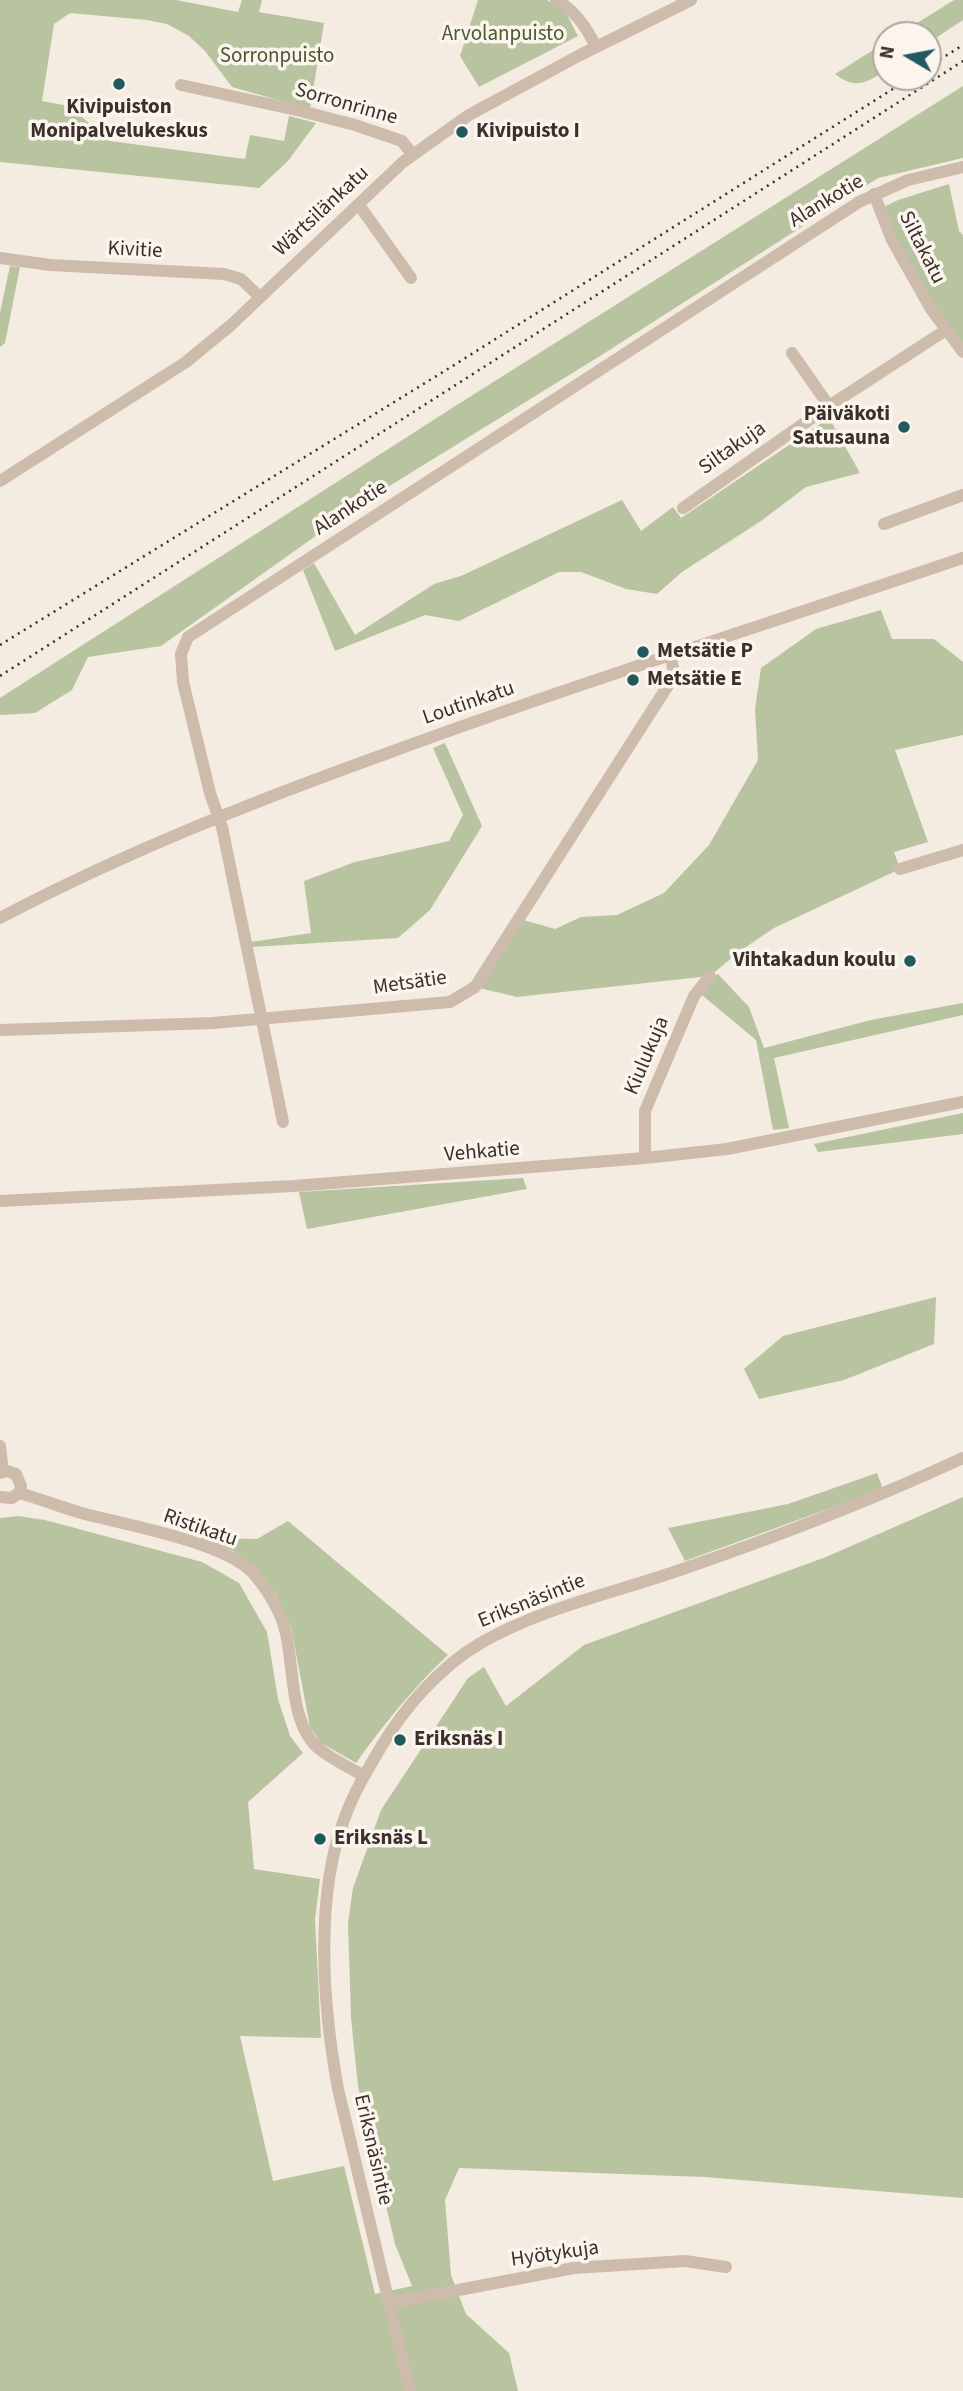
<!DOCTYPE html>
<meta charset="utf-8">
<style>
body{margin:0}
#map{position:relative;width:963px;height:2391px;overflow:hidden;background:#f4ebe1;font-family:"Source Sans 3",sans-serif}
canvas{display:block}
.north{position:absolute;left:872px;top:21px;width:70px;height:70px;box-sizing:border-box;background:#fbf5ee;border:2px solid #aea6a0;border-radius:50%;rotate:280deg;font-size:19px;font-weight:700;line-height:28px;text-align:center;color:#3b302b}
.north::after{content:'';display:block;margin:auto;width:24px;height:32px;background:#1f5a5e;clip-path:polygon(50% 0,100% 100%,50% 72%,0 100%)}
</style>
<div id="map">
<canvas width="963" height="2391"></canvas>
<div class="north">N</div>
</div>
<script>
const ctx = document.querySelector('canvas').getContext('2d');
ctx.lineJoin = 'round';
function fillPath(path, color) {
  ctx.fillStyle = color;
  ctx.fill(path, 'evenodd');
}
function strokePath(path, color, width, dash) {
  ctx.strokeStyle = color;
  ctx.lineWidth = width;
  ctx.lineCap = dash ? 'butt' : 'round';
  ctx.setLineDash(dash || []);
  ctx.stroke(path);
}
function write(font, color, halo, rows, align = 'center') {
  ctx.font = font + ' "Source Sans 3",sans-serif';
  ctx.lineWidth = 7;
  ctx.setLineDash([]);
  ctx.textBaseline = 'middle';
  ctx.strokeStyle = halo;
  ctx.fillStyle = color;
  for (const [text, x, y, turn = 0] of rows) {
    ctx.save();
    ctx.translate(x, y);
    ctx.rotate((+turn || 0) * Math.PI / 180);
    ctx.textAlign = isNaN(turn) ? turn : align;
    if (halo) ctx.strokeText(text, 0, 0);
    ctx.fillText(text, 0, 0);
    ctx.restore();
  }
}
fillPath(new Path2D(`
 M0 0H176L238 12 242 0H262L259 12 324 23 310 109 232 87 205 51 189 36 167 24 147 20 70 13 54 24 42 101 69 106 110 141 245 159 250 135 284 141 289 116 316 123 288 161 259 188 0 162Z
 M478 0H547L564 9 578 36 479 87 460 56Z
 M954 0H963V20L928 43V35H898Z
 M886 42V70C867 83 855 90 835 74Z
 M963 86V158L878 178 600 356 362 503 161 646 88 657 72 690 35 713 0 715V698L460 403Z
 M949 184 959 231 963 235V344C938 314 893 244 884 207L898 200Z
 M10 266 20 267 5 343 0 347V313Z
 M829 418 860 473 806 487 761 521 682 572 657 594 626 589 581 572H559L459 621 425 615 335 651 303 570 314 563 355 635 434 584 461 576 622 500 641 531 673 507 681 518Z
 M881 610 892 639H934L963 662V735L895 750 928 842 894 852 900 869 774 928 740 951 710 976 517 997 475 987 520 919 555 929 581 917 617 915 664 893 709 845 758 760 755 709 761 668 816 629Z
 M445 743 482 826 430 910 398 938 252 947 251 942 311 933 304 881 355 862 449 841 463 815 433 748Z
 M718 974 749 1007 764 1048 871 1020 963 1003V1015L774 1058 789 1128 773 1130 756 1040 702 995 713 978Z
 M963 1113V1134L818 1152 814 1144Z
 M523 1178 527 1189 307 1229 299 1192Z
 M936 1297 934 1344 844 1380 759 1399 744 1369 783 1336Z
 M877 1473 883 1489 685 1561 668 1528 788 1504Z
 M963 1497V2198L704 2177 459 2168 445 2200 451 2275 466 2314 509 2353 518 2391H0V1518L18 1516 45 1520 202 1562 239 1583 267 1632 278 1699 290 1736 303 1753 248 1802 254 1869 320 1879 315 1919 321 2038 240 2036 273 2181 344 2166 375 2294 412 2286 395 2244 358 2086 351 2018 348 1923 353 1888 381 1810 468 1678 484 1667 506 1706 584 1645 826 1557Z
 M288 1521 448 1655C413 1688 384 1724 356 1763L321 1743 310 1727 291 1627 276 1594 253 1565 233 1551 199 1538 257 1539Z`), '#b8c4a0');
strokePath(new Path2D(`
 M556 0C575 10 587 28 596 47
 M181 85 301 111 355 125 402 141 412 154
 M874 194 892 240 931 309 963 352
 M359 205 411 278
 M0 258 50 265 224 274 241 279 260 297
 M792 353 829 406
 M0 481 186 362 231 325 403 162 469 115 580 55 691 0
 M683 508 829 406 946 330
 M884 524 963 495
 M900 869 963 850
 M0 918C125 852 255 801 388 753 578 683 771 623 963 558
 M0 1030 213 1023 450 1002 475 987 674 676 671 655
 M283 1122 222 827 210 793 183 682 181 654 188 637 859 202 908 180 963 167
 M645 1158V1111L694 996 710 976
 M0 1201 294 1186 645 1158 727 1149 963 1102
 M0 1446 3 1472
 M0 1473 7 1471 16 1474 21 1486 19 1493 12 1498 0 1497
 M19 1493C41 1499 63 1508 85 1514 128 1525 221 1542 251 1571 265 1586 278 1607 284 1626 295 1662 288 1721 318 1748 331 1759 349 1767 364 1776
 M390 2303 574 2268 685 2261 726 2267
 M410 2391 338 2089C323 2007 314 1896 345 1817 354 1792 368 1769 381 1747 404 1708 440 1667 479 1644 541 1608 610 1594 677 1571 774 1538 870 1501 963 1458`), '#cdbbac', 12);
strokePath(new Path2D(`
 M928 67 963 45
 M0 645 451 367 912 77
 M0 676 963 61`), '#3b302b', 2.5, [2, 5]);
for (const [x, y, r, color] of [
 [119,84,7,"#1f5a5e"],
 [462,132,7,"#1f5a5e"],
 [904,427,7,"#1f5a5e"],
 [643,652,7,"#1f5a5e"],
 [633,680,7,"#1f5a5e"],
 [910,961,7,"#1f5a5e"],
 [400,1740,7,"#1f5a5e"],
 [320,1839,7,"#1f5a5e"]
]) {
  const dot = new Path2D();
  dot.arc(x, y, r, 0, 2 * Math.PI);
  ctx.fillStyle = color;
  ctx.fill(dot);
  strokePath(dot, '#fbf5ee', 2.5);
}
write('21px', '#4a5a2e', '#fbf5ee', [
 ["Arvolanpuisto",503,35],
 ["Sorronpuisto",277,57]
]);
write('21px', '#3b302b', '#fbf5ee', [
 ["Sorronrinne",346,105,16],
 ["Alankotie",827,202,-31],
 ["Wärtsilänkatu",322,212,-43],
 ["Siltakatu",921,248,63],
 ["Kivitie",135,251,3],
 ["Siltakuja",733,449,-35],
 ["Alankotie",351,509,-33],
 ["Loutinkatu",469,704,-19],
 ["Metsätie",410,984,-8],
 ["Kiulukuja",648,1056,-67],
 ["Vehkatie",482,1153,-5],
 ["Ristikatu",200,1529,19],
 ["Eriksnäsintie",532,1602,-22],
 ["Eriksnäsintie",372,2150,77],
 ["Hyötykuja",555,2255,-8]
]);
write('bold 21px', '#3b302b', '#fbf5ee', [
 ["Kivipuiston",119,108,"center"],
 ["Monipalvelukeskus",119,132,"center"],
 ["Kivipuisto I",476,132],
 ["Päiväkoti",890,415,"right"],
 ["Satusauna",890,439,"right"],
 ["Metsätie P",657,652],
 ["Metsätie E",647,680],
 ["Vihtakadun koulu",896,961,"right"],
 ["Eriksnäs I",414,1740],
 ["Eriksnäs L",334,1839]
], 'left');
</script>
